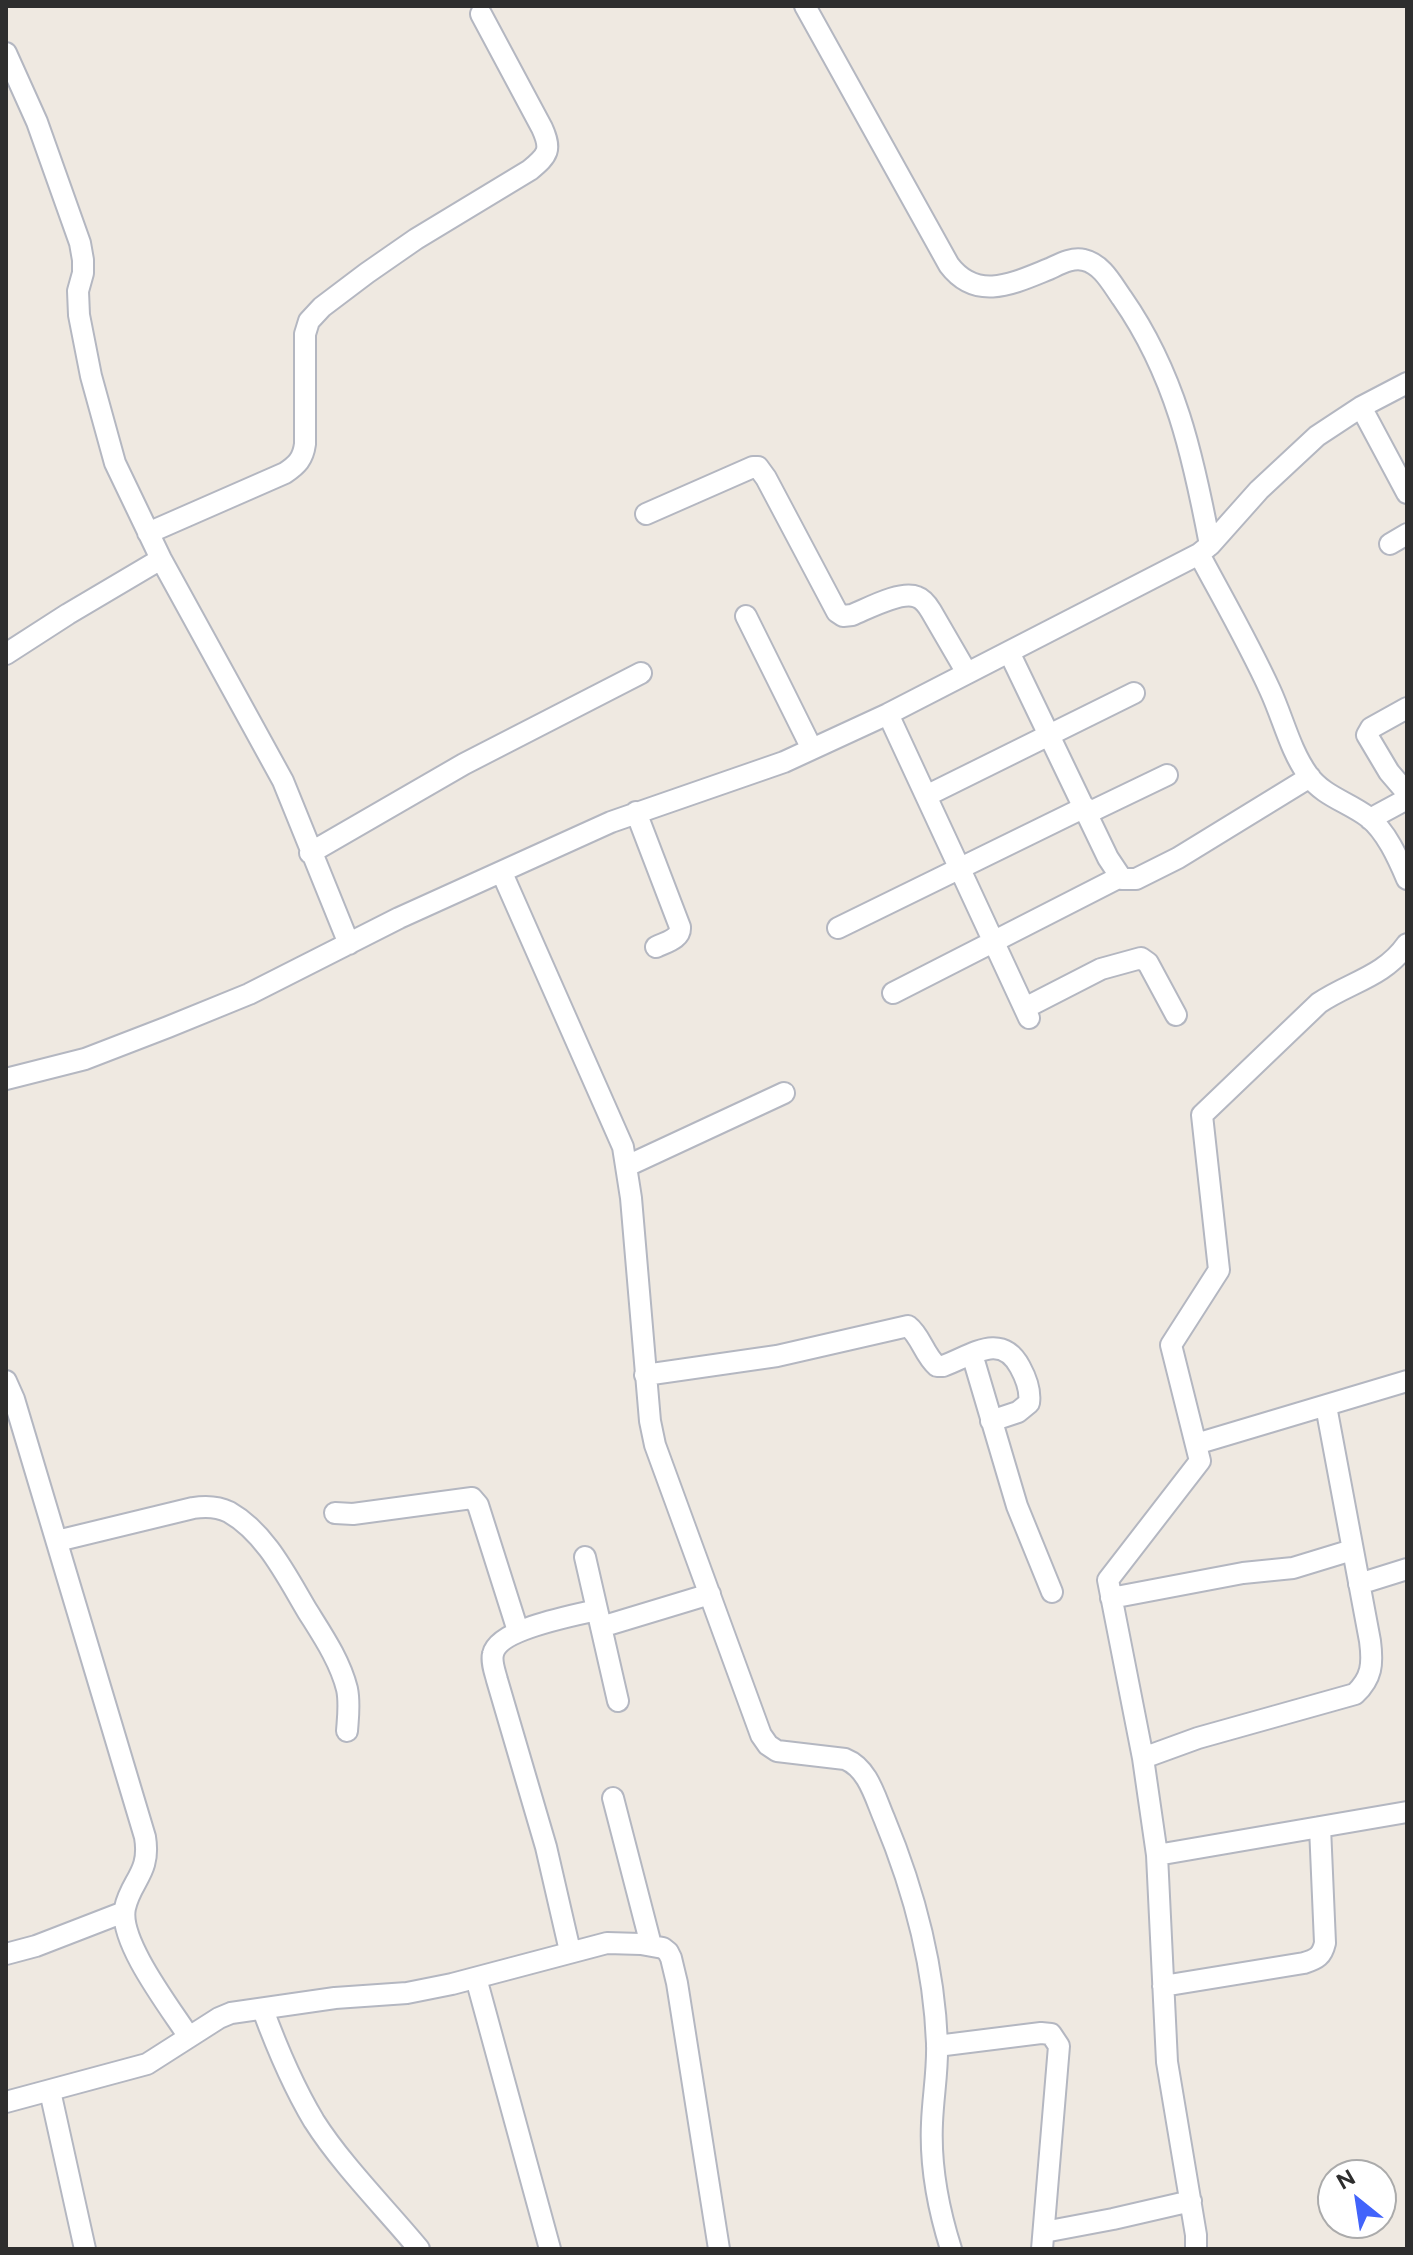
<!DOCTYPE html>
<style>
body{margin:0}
#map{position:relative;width:1413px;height:2255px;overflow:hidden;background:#efe9e1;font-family:Figtree,sans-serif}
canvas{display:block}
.frame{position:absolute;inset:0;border:8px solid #2e2e2e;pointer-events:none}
.north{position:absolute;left:1317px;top:2159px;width:80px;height:80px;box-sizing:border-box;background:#fff;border:2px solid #ababab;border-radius:50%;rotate:330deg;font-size:22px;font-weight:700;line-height:32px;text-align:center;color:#2e2e2e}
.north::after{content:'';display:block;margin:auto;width:28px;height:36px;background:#4264fb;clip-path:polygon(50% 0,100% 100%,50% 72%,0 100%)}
</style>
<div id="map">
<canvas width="1413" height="2255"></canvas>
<div class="frame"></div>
<div class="north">N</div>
</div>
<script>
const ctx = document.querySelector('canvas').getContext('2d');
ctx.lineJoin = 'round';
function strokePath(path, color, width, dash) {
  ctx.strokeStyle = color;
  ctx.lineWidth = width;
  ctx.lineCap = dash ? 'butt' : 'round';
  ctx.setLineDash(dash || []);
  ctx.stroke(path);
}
const minor = new Path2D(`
 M805 6 949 265C977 302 1014 283 1049 269 1060 264 1072 257 1084 260 1102 264 1112 284 1122 298 1175 374 1193 455 1210 545
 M6 53 37 122 80 243 83 260V273L78 291 79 315 91 376 115 463 161 559 283 781 349 944
 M1361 407 1407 493
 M646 514 753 467H758L766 478 837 612 843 616 852 615C867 609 901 590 917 597 923 599 928 606 931 611L967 673
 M148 533 285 473C297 465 303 459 305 444V334L309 321 322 307 367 273 416 239 530 170C548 155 552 150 542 128L481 14
 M1390 544 1407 534
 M1199 554C1223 599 1249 644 1270 690 1283 718 1290 750 1308 775 1323 796 1348 802 1368 817 1386 831 1398 858 1407 879
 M746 616 812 749
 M1009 652 1108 858 1122 879H1136L1178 858 1310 777
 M6 654 68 614 161 559
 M1407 708 1371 728 1367 735 1389 772 1407 793
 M888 714 1029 1018
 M926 796 1134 693
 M636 812 680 927C681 939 666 942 656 947
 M1088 813 1167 775
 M1370 819 1407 799
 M310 853 464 764 641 673
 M502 873 623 1147 631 1198 650 1421 655 1445 761 1735 768 1745 777 1751 845 1759C868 1768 875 1797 884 1818 914 1890 934 1965 937 2043 938 2070 933 2096 932 2123 930 2166 938 2208 951 2249
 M838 928 1085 807
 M893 993 1120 877
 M1025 1008 1101 969 1141 958 1148 963 1176 1015
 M6 1079 85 1059 168 1027 249 994 399 918 611 822 784 762 888 714 1199 554 1210 545 1259 490 1317 436 1361 407 1407 383
 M627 1166 784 1093
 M972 1354 1017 1506 1052 1592
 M645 1375 777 1356 908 1326C921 1336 924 1355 937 1366H943C971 1356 1001 1331 1020 1367 1026 1378 1031 1390 1029 1403L1018 1412 991 1421
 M6 1381 14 1399 145 1837C151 1873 131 1880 125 1908 118 1941 171 2009 189 2037
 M1196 1444 1407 1381
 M335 1513 353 1514 472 1498 478 1505 518 1631
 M57 1541 193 1508C205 1506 217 1506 229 1512 266 1533 287 1577 308 1612 323 1636 340 1661 347 1689 350 1703 348 1717 347 1731
 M585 1557 618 1701
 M1359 1584 1407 1569
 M1111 1598 1243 1573 1293 1568 1352 1550
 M601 1627 710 1594
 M1143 1758 1108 1580 1200 1461 1171 1345 1219 1270 1202 1115 1319 1003C1350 982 1384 977 1407 944
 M613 1798 651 1945
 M1157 1855 1407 1812
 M570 1951 546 1847 497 1680C495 1672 491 1662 493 1654 498 1629 575 1615 597 1610
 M6 1954 36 1946 124 1912
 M476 1978 550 2249
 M1163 1986 1304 1963C1317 1959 1322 1956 1325 1943L1320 1827
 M263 2010C277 2048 293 2086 314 2121 342 2165 385 2208 419 2249
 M937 2046 1041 2033 1051 2034 1059 2046 1042 2249
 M50 2091 85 2249
 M6 2102 147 2064 219 2018 231 2013 335 1998 407 1993 452 1984 607 1943 641 1944 663 1948 668 1952 671 1958 677 1983 719 2249
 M1044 2232 1113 2219 1191 2201
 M1196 2249V2235L1167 2062 1157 1855 1143 1758 1198 1738 1355 1694C1372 1678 1373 1664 1370 1641L1326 1406`);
strokePath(minor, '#b4b7c1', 24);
strokePath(minor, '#fff', 20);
</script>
